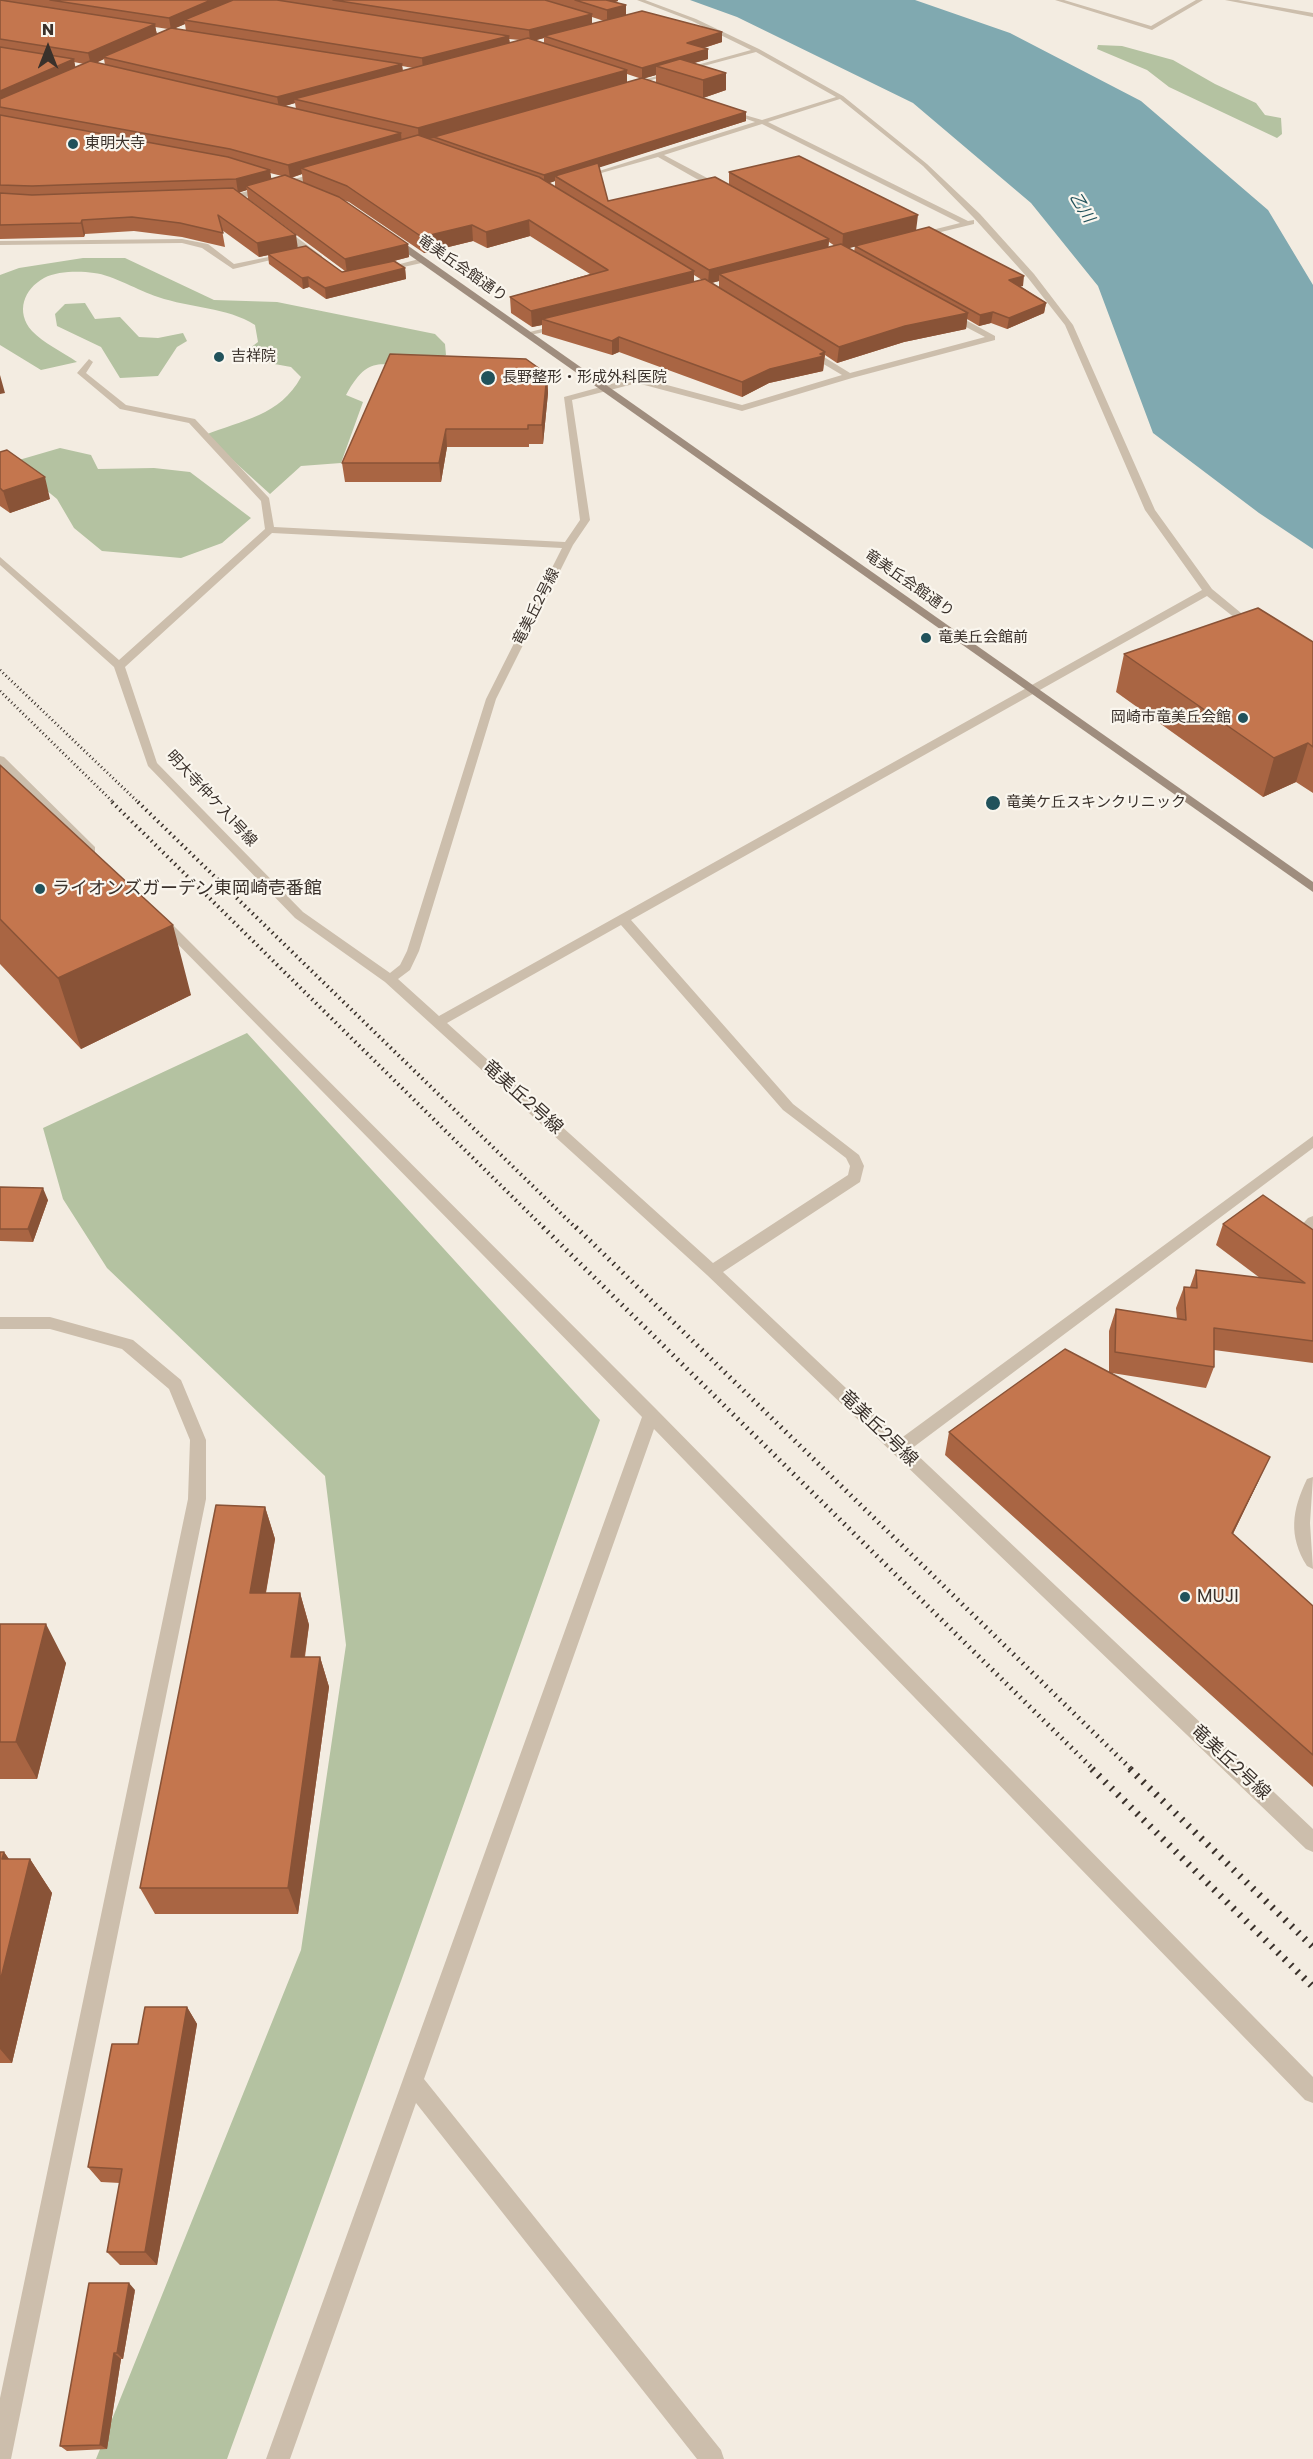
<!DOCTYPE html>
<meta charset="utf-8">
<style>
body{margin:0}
#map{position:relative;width:1313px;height:2459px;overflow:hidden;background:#f3ece1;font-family:Poppins,sans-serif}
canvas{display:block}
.north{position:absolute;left:18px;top:18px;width:60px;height:60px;-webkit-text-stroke:4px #faf6ee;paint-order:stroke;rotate:0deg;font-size:16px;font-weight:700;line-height:24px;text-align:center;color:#3a312b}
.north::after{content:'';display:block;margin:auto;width:21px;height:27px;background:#3a312b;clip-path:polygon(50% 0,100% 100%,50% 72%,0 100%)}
</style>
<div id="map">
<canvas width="1313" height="2459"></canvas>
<div class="north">N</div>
</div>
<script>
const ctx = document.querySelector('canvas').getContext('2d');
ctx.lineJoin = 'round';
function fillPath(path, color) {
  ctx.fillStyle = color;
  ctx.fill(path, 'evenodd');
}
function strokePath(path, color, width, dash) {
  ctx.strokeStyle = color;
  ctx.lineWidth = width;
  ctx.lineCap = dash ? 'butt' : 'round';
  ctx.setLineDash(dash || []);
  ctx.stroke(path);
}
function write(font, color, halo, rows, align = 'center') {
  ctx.font = font + ' Poppins,"Noto Sans JP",sans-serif';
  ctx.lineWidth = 4.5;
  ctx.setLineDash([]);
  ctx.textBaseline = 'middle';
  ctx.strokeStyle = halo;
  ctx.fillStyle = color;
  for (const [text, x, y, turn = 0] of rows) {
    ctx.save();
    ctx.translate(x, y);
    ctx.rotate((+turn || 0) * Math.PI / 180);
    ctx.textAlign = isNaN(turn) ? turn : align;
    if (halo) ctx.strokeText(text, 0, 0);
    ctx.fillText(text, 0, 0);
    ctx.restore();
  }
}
fillPath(new Path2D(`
 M1098 45 1122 46 1173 60 1215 84 1256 103 1265 115 1281 118 1282 134 1277 138 1169 87 1147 70 1097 49Z
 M83 258H125L214 300 277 302 435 334 445 344 446 355C440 358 432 365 426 366 386 371 372 347 346 395L363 402 341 463 301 466 270 494 205 435C242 420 280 416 301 377L291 367 247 359 246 351 258 342 255 325C227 307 190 308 158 297 139 291 113 275 94 273 79 271 58 271 44 278 24 289 15 312 32 331 43 343 63 352 77 362L41 370 0 345V275L19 268Z
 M85 303 95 319 120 317 139 337 158 338 183 333 187 341 177 347 158 376 120 378 101 347 57 326 55 314 65 304Z
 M60 448 91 455 98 469 154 468 190 472 251 518 222 543 181 558 102 551 74 528 57 499 12 462Z
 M247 1033 600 1420 401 1981 227 2459H96L301 1950 346 1645 325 1476 107 1268 63 1199 43 1128Z`), '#b4c2a1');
fillPath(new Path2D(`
 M690 0H915L1010 33 1141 101 1268 210 1313 285V549L1259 513 1153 433 1098 286 1031 203 913 103 737 17Z`), '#80a9b0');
fillPath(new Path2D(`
 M1313 1216V1231L1305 1235 1300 1233 1298 1229 1308 1218Z
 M0 1317H50L133 1340 181 1380 206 1440V1499L11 2459H0V2398L188 1499 190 1440 169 1389 122 1349 50 1329H0Z
 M1313 1477 1310 1523 1313 1569 1307 1566C1288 1536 1292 1510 1307 1479Z`), '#ccbeac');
fillPath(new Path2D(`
 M637 0H645L696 19 759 49 843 96 927 164 980 214 1034 274 1073 325 1155 510 1212 589 1258 627 1249 629 1207 596 631 920 793 1104 859 1155 864 1166 860 1182 723 1272 900 1439 1313 1136V1148L911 1449 1313 1829V1852L1306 1849 707 1275 385 982 295 918 148 766 114 667 0 565V557L119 660 265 529 261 501 189 423 120 409 77 373 89 359 93 362 86 373 126 405 195 419 269 498 274 527 565 542 580 520 564 397 637 377 742 405 842 375 805 353V349H811L850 373 985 337 947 317V313H953L995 336V340L852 378 742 411 637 383 572 400 590 520 573 545 496 699 419 951 410 970 398 979 439 1016 1202 590 1145 510 1065 325 1028 278 974 218 923 166 840 99 768 122 968 221 974 220V224L916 238V234L960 223 762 124 664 155 724 187V191H718L658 157 580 179V177L755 122 724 111V109L762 120 836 97 756 52 625 87V85L751 50 692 21ZM272 533 562 548 486 699 407 951 400 965 390 973 303 912 157 763 125 667ZM621 925 783 1110 846 1158 850 1166 848 1175 713 1263 447 1023Z
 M1055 0H1064L1151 26 1196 0H1203L1152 30Z
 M1225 0H1238L1313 13V17Z
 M321 172 323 175C306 180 234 205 221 198Z
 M278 228H284L322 256V260H316L278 232Z
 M182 239 208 244 234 264 288 253 292 255 233 269 202 248 182 243 0 245V241Z
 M423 258 426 262 381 272 377 270Z
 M561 324 565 326 564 328 530 335 526 333Z
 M0 756 4 757 95 847V853H87L0 765Z
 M161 916 165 917 657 1410 1313 2077V2103L1305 2100 654 1429 424 2079 721 2450 724 2459H697L416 2103 290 2459H266L642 1417 157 923V917Z`), '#ccbeac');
fillPath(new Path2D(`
 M391 238H397L1313 882V892L391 242Z`), '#9f8d7e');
strokePath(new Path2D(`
 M0 670 139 803
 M0 691 114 803`), '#3a312b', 3, [1, 3]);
strokePath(new Path2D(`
 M112 802 545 1229
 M138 802 577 1229`), '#3a312b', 4, [1.5, 4]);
strokePath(new Path2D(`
 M543 1227 1094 1770
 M576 1227 1132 1770`), '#3a312b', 5, [1.5, 5]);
strokePath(new Path2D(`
 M1092 1769 1313 1987
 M1130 1769 1313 1947`), '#3a312b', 7, [2, 7]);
fillPath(new Path2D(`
 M0 0H618V1L615 2 626 5V15L722 42 704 48 708 49V59L694 63 726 90 703 98 746 112V121L599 167 608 201 729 184V172L916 230 1023 286H1020L1046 303 1044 313 1007 329 991 323 979 326 967 319 966 329 904 342 837 363 825 355 823 371 769 383 742 397 619 352 612 355 542 334V325L532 327 511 313 510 297 590 274 530 236 487 248 473 241 424 253 349 202 343 200 408 244 409 257 394 261 405 268 406 279 326 299 309 287 303 289 269 264 268 255 259 257 222 230 225 247 182 237 134 231 85 234 84 237 0 239ZM592 17 604 21 592 24ZM185 24 186 31 173 29ZM155 27 168 29 157 34ZM544 38V43L535 40ZM509 39 520 40 510 43ZM104 59 105 65 96 63ZM74 62 84 64 75 67ZM402 66 413 68 403 71ZM627 74 642 79 627 83ZM656 75V83L642 79ZM295 103 296 109 284 106ZM270 173 282 176 271 179ZM302 174 303 182 291 178ZM555 181V187L549 183ZM247 190 248 199 345 271 342 272 298 248 239 192ZM829 242 835 246 828 247ZM855 246 854 252 848 248ZM694 275 702 280 694 282ZM719 281V288L711 283Z
 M547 374 548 393 543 444H529V447H447L441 482H345L342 463Z
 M0 452 50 499 10 513 0 506Z
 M1313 642V793L1296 782 1263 797 1116 692 1124 654Z
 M0 765 191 995 81 1049 0 964Z
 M0 1187 48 1200 33 1242 0 1241Z
 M1223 1224 1313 1230V1363L1214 1350V1367L1206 1388 1112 1373 1259 1480 1233 1534 1313 1606V1787L945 1455 949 1432 1109 1372V1331L1116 1309 1177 1319 1176 1308 1184 1287H1190L1196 1270 1260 1278 1216 1245Z
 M265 1507 275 1539 266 1593H300L309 1625 305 1657H320L329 1687 298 1914H155L140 1888Z
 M0 1624 66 1663 37 1779H0Z
 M0 1852H4L9 1859H30L52 1893 12 2063H0Z
 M187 2007 197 2024 157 2265H120L107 2252 120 2183 101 2182 88 2167 138 2044Z
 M135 2290 123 2359H121L107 2449 67 2451 60 2446Z`), '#a96543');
fillPath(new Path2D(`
 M211 0H240L184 20 185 24 171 30 169 18Z
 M593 0H618V1L597 7Z
 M626 5V17L607 22V10Z
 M592 14V26L544 36V38L530 42 529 30Z
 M155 24 157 36 103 57 104 59 91 65 88 53Z
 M722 32V42L687 53V43Z
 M509 36 510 48 423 70 422 58Z
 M708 49V59L670 70 656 66V75L642 79V68Z
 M74 59 76 71 0 105V91Z
 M402 64 403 75 294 99 295 103 279 108 277 97Z
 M627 70V83L419 142 418 128Z
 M726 73V90L703 98V80Z
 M746 112V121L560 180 555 176V181L544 185V175Z
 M401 133 402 146 301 168 302 174 290 178 288 165Z
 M270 170 272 183 246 186 247 190 238 193 236 179Z
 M918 215 916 231 842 250 843 234Z
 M82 220 85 234 84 237 81 223Z
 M529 220 530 236 487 248 486 232Z
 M472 225 473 241 424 253 422 237Z
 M296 235 298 249 259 257 257 243Z
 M829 239 828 253 719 274V281L708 284 709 270Z
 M408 244 409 257 347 273 345 259Z
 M405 268 406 279 326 299 325 288Z
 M694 271V287L542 319V325L532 327 531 311Z
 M1024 276 1023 286 1008 290 1009 280Z
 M308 277 309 287 303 289 302 278Z
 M1046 303 1044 313 1007 329 1009 318Z
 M993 312 991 323 979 326 980 315Z
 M968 313 966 329 904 342 837 363 839 347 905 326Z
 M619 337V352L612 355V341Z
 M825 352 823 371 769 383 742 397V382L770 369Z
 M547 374 548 393 543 444 542 425Z
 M0 375 5 393 0 394Z
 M446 429 447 447 441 482 439 463Z
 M45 477 50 499 10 513 3 491Z
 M1308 743 1296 782 1263 797 1274 758Z
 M173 925 191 995 81 1049 58 978Z
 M43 1188 48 1200 33 1242 28 1229Z
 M1270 1457 1259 1480 1222 1556 1232 1533Z
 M265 1507 275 1539 260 1625 250 1593Z
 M300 1593 309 1625 300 1687 291 1657Z
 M46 1624 66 1663 37 1779 16 1742Z
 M320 1657 329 1687 298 1914 288 1888Z
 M4 1852 24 1882 30 1859 52 1893 12 2063 0 2049V1982L2 1859Z
 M187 2007 197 2024 157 2265 145 2252Z
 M129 2283 135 2290 123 2359 117 2353Z
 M114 2353 121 2359 107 2449 100 2445Z`), '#895337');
const building = new Path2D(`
 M0 0 155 24 88 53 0 39Z
 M50 0H211L169 18Z
 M233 0H277L509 36 422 58 184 20Z
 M333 0H545L592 14 529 30Z
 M575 0H606L626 5 607 10Z
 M642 11 722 32 687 43 708 49 642 68 544 36Z
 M171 28 402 64 277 97 103 57Z
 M528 38 627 70 418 128 294 99Z
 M0 47 74 59 0 91Z
 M680 59 726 73 703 80 656 66Z
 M90 61 401 133 288 165 230 149 0 107V99Z
 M642 78 746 112 544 175 434 137Z
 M0 115 228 157 270 170 236 179 32 186 0 185Z
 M418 135 539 177 694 271 531 311 510 297 608 270 529 220 486 232 472 225 422 237 347 186 301 168Z
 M799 156 918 215 843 234 729 172Z
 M598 163 608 201 715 177 829 239 709 270 555 176Z
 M285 175 339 197 408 244 345 259 246 186Z
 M233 188 296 235 257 243 218 215 223 233 180 223 132 217 82 220 81 223 0 225V193L32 195Z
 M929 227 1024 276 1009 280 1046 303 1009 318 993 312 980 315 855 246Z
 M841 244 968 313 905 326 839 347 719 274Z
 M306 246 342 272 394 261 405 268 325 288 308 277 302 278 268 254Z
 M705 279 825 352 820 354 824 356 770 369 742 382 619 337 612 341 542 319Z
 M390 354 526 359 547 374 542 425H528V429H446L439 463H342Z
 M7 450 45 477 3 491 0 488V452Z
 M1258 608 1313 642V747L1308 743 1274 758 1124 654Z
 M0 765 173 925 58 978 0 919Z
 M0 1187 43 1188 28 1229H0Z
 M1263 1195 1313 1230V1341L1214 1328V1367L1115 1352 1116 1309 1186 1320 1184 1287 1197 1288 1196 1270 1305 1283 1223 1224Z
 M1065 1349 1270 1457 1232 1533 1313 1606V1755L949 1432Z
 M216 1505 265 1507 250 1593H300L291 1657H320L288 1888H140Z
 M0 1624H46L16 1742H0Z
 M0 1852H4L2 1859H30L0 1982Z
 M145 2007H187L145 2252H107L122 2169 88 2167 112 2044H138Z
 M89 2283H129L117 2353H114L100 2445 60 2446Z`);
fillPath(building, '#c4764e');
strokePath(building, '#895337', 1.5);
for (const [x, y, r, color] of [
 [73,144,6,"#21525b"],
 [219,357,6,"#21525b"],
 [488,378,8,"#21525b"],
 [926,638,6,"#21525b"],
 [1243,718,6,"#21525b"],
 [993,803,8,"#21525b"],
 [40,889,6,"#21525b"],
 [1185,1597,6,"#21525b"]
]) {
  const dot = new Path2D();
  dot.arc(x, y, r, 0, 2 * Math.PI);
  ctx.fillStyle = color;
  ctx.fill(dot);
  strokePath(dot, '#faf6ee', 2);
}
write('15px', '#3a312b', '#faf6ee', [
 ["東明大寺",85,144],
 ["吉祥院",231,357],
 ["長野整形・形成外科医院",502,378],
 ["竜美丘会館前",938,638],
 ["岡崎市竜美丘会館",1231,718,"right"],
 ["竜美ケ丘スキンクリニック",1006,803]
], 'left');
write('15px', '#3a312b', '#faf6ee', [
 ["竜美丘会館通り",462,269,35],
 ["竜美丘会館通り",909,584,35],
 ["竜美丘2号線",537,607,-63],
 ["明大寺仲ケ入1号線",211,799,47]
]);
write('italic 16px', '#21525b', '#faf6ee', [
 ["乙川",1081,208,58]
]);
write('18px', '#3a312b', '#faf6ee', [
 ["ライオンズガーデン東岡崎壱番館",52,889],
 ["MUJI",1197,1597]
], 'left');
write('18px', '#3a312b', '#faf6ee', [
 ["竜美丘2号線",522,1098,42],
 ["竜美丘2号線",878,1429,44],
 ["竜美丘2号線",1230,1763,43]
]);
</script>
